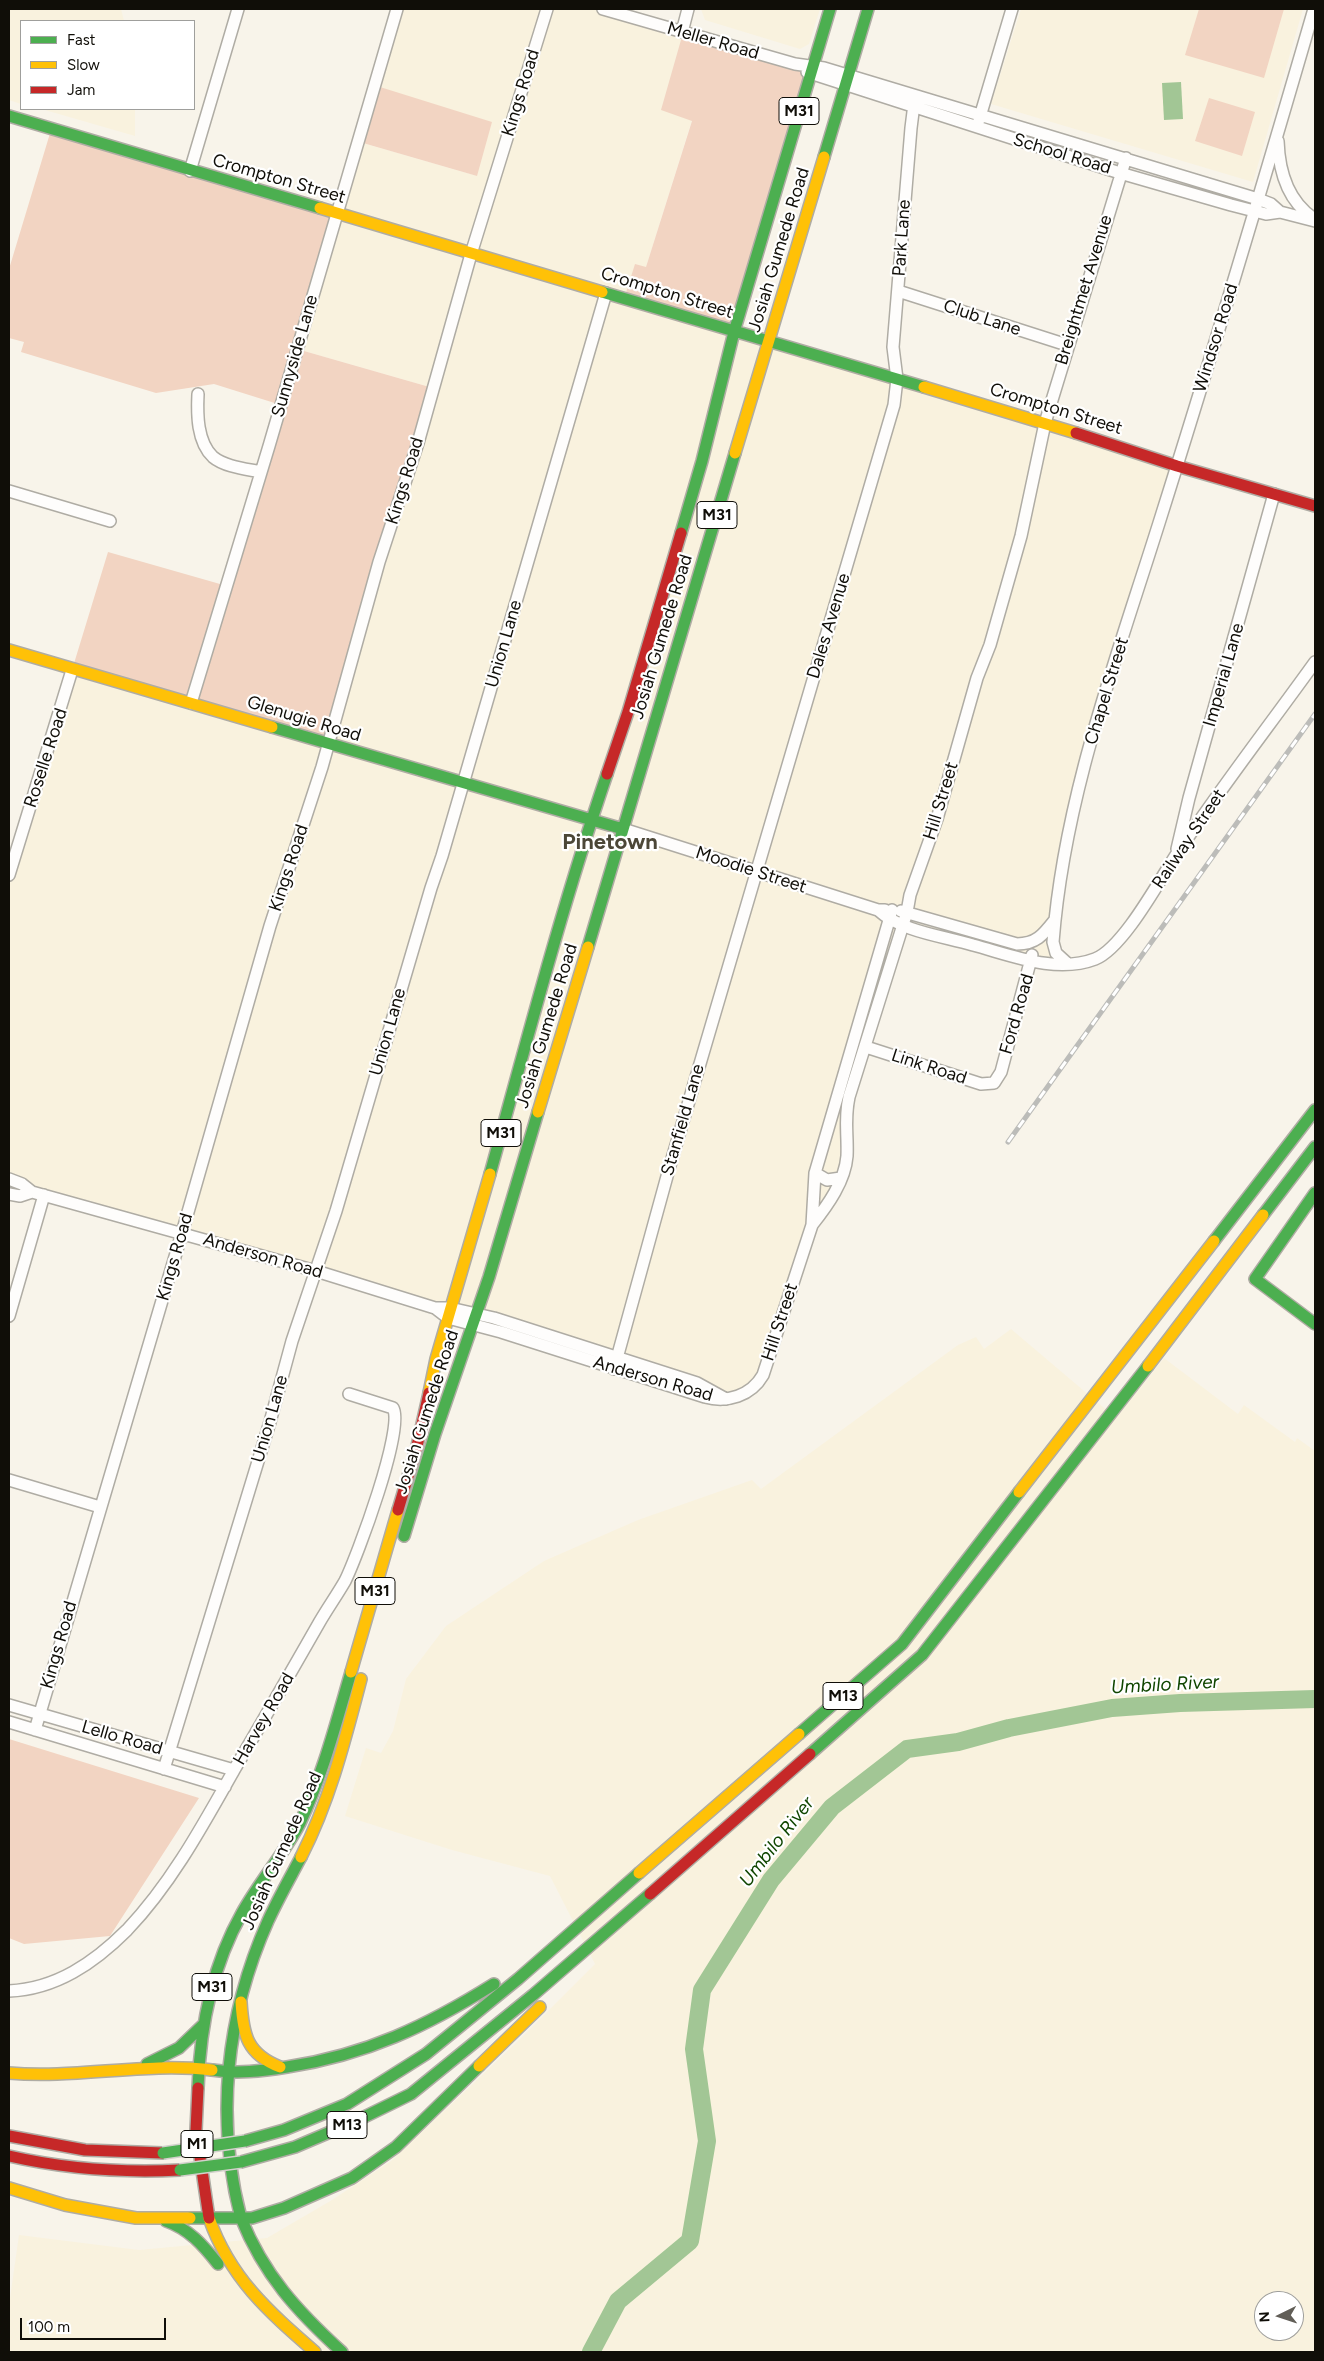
<!DOCTYPE html>
<style>
body{margin:0}
#map{position:relative;width:1324px;height:2361px;overflow:hidden;background:#f8f4ea;font-family:Figtree,sans-serif}
canvas{display:block}
.frame{position:absolute;inset:0;border:10px solid #100e08;pointer-events:none}
.legend{position:absolute;left:20px;top:20px;width:175px;height:90px;box-sizing:border-box;background:#fff;border:1px solid #9f9f9c;margin:0;padding:6px 9px;list-style:none;font-size:15px;color:#100e08}
.legend li{display:flex;align-items:center;gap:10px;height:25px}
.legend b{width:25px;border:1px solid #9f9f9c}
.north{position:absolute;left:1254px;top:2291px;width:50px;height:50px;box-sizing:border-box;background:#fff;border:1px solid #9f9f9c;border-radius:50%;rotate:266deg;font-size:14px;font-weight:700;line-height:20px;text-align:center;color:#100e08}
.north::after{content:'';display:block;margin:auto;width:18px;height:22px;background:#615e57;clip-path:polygon(50% 0,100% 100%,50% 72%,0 100%)}
.scale{position:absolute;left:20px;top:2318px;width:146px;height:22px;box-sizing:border-box;border:2px solid #100e08;border-top:0;padding-left:6px;font-size:15px;line-height:18px;white-space:nowrap;color:#100e08;-webkit-text-stroke:4px #fff;paint-order:stroke}
</style>
<div id="map">
<canvas width="1324" height="2361"></canvas>
<div class="frame"></div>
<ul class="legend">
<li><b style="height:6px;background:#4caf50"></b>Fast</li>
<li><b style="height:6px;background:#ffc107"></b>Slow</li>
<li><b style="height:6px;background:#c62828"></b>Jam</li>
</ul>
<div class="north">N</div>
<div class="scale">100 m</div>
</div>
<script>
const ctx = document.querySelector('canvas').getContext('2d');
ctx.lineJoin = 'round';
function fillPath(path, color) {
  ctx.fillStyle = color;
  ctx.fill(path, 'evenodd');
}
function strokePath(path, color, width, dash) {
  ctx.strokeStyle = color;
  ctx.lineWidth = width;
  ctx.lineCap = dash ? 'butt' : 'round';
  ctx.setLineDash(dash || []);
  ctx.stroke(path);
}
function write(font, color, halo, rows, align = 'center') {
  ctx.font = font + ' Figtree,sans-serif';
  ctx.lineWidth = 4.5;
  ctx.setLineDash([]);
  ctx.textBaseline = 'middle';
  ctx.strokeStyle = halo;
  ctx.fillStyle = color;
  for (const [text, x, y, turn = 0] of rows) {
    ctx.save();
    ctx.translate(x, y);
    ctx.rotate((+turn || 0) * Math.PI / 180);
    ctx.textAlign = isNaN(turn) ? turn : align;
    if (halo) ctx.strokeText(text, 0, 0);
    ctx.fillText(text, 0, 0);
    ctx.restore();
  }
}
fillPath(new Path2D(`
 M9 9H121L124 21H21V104L9 100Z
 M397 9H602L683 33 692 120 646 267 624 298 1176 466 1069 818 1052 942 1068 965 903 925 844 1115 845 1167 812 1225 763 1375 737 1397 450 1307 32 1191 9 1178V876L72 670 146 692 433 388 297 349ZM380 87 477 176 363 143Z
 M701 9H820L809 44 800 49 705 20Z
 M1021 9H1303L1253 182 991 104Z
 M44 109H135V136L45 110Z
 M1011 1329 1116 1418 1164 1358 1238 1414 1244 1405 1295 1442 1297 1438 1315 1451V2352H9V2305L19 2235 139 2250 267 2238 332 2200 391 2161 517 2042 595 1964 550 1876 452 1850 345 1816 366 1748 381 1753 393 1731 406 1679 446 1626 544 1561 638 1520 752 1480 761 1489 958 1345 976 1337 984 1349ZM1264 2301H1294V2331H1264Z`), '#f9f2de');
fillPath(new Path2D(`
 M1199 9H1284L1264 78 1185 55Z
 M683 33 810 69 734 332 624 299 635 264 646 267 692 121 661 110Z
 M380 87 492 122 477 176 363 143Z
 M1209 98 1255 112 1242 156 1195 141Z
 M51 130 337 214 297 349 433 388 328 745 72 670 108 552 227 586 281 405 214 384 156 393 21 352 24 342 9 338V269Z
 M9 1739 199 1798 110 1936 24 1944 9 1938Z`), '#f2d4c2');
fillPath(new Path2D(`
 M1181 82 1183 119 1164 120 1162 83Z`), '#a2c695');
strokePath(new Path2D(`
 M591 2352 618 2301 690 2241 707 2141 694 2049 702 1990 771 1880 832 1807 907 1749 958 1742 1009 1728 1112 1708 1180 1703 1315 1699`), '#a2c695', 18);
const street = new Path2D(`
 M603 9 795 64 824 68 1258 199 1271 204 1280 212
 M682 32 688 9
 M807 72 1120 173 1231 205 1266 214 1280 212 1315 221
 M979 120 1012 9
 M1278 141C1279 171 1287 200 1313 218
 M190 171 238 9
 M898 291 1067 345
 M198 394C197 414 197 442 213 457 225 467 247 469 261 472
 M9 491 110 521
 M191 703 269 446 397 9
 M623 829 878 910H885
 M1177 849 1189 798 1274 494
 M9 875 72 670
 M878 910C902 932 943 936 973 945 1011 955 1056 974 1095 959 1123 948 1159 881 1176 855 1220 789 1269 726 1315 662
 M901 911 1017 944C1036 944 1043 935 1054 921
 M1068 964 1056 953 1053 942C1064 798 1116 660 1159 523 1213 352 1264 181 1314 9
 M866 1047 981 1084 994 1083 1001 1072 1032 955
 M815 1173 827 1180 841 1178
 M9 1179 22 1184 32 1192 316 1271 435 1308H450L494 1318 697 1383 726 1399
 M9 1194 20 1196 32 1192
 M812 1225C828 1205 845 1181 847 1156 848 1134 844 1120 849 1097L907 912 910 895 937 819 977 678 990 645 1021 536 1045 423 1126 158
 M435 1308 448 1318 501 1332 705 1397C727 1403 751 1396 763 1375L812 1225 815 1173 820 1156 892 910
 M9 1316 44 1195
 M614 1369 669 1169 894 405 897 379 893 347 911 128 915 96
 M9 1480 100 1507
 M9 1705 234 1770
 M9 1722 225 1787
 M35 1730 182 1233 270 926 322 767 379 562 418 443 471 254 547 9
 M164 1769 270 1422 292 1341 336 1211 431 888 442 856 606 293
 M9 1991C56 1989 94 1963 127 1930 171 1884 203 1825 234 1770 263 1721 291 1672 319 1623 327 1609 337 1595 345 1581 357 1557 405 1428 393 1408L349 1394`);
const fast = new Path2D(`
 M9 116 320 208
 M824 157 868 9
 M602 292 924 387
 M681 533 702 461 734 332 830 9
 M272 727 623 829
 M588 947 735 453
 M490 1174C527 1040 562 906 607 774
 M1315 1193 1255 1279 1315 1324
 M1263 1215 1315 1147
 M1214 1241 1315 1110
 M404 1536 435 1434 489 1277 538 1112
 M799 1734 902 1644 1019 1492
 M810 1754 922 1655 1148 1366
 M147 2064 179 2048 204 2024
 M212 2070C237 2074 262 2071 287 2067 366 2055 427 2026 494 1984
 M198 2088C200 2027 212 1966 242 1913 259 1882 284 1854 300 1823 323 1774 336 1723 351 1672
 M245 2141 284 2130 347 2104 426 2054 518 1979 639 1873
 M241 2162 295 2147 356 2121 411 2094 533 1995 650 1894
 M190 2218H252L284 2208 352 2178 396 2147 479 2066
 M241 2218C215 2119 226 2015 268 1921 278 1899 290 1878 301 1857
 M241 2218C264 2275 297 2311 342 2352
 M166 2221C189 2229 203 2245 218 2264`);
const slow = new Path2D(`
 M320 208 602 292
 M924 387 1076 433
 M735 453 824 157
 M9 650 272 727
 M538 1112 588 947
 M1148 1366 1263 1215
 M429 1393 436 1359 490 1174
 M1019 1492 1214 1241
 M351 1672 398 1510
 M301 1857C330 1800 345 1740 361 1679
 M639 1873 799 1734
 M241 2002C243 2035 247 2054 280 2067
 M479 2066 540 2007
 M9 2073C76 2079 144 2062 212 2070
 M9 2188 65 2205 136 2218H190
 M209 2218C230 2278 268 2311 315 2352`);
const jam = new Path2D(`
 M1076 433 1177 466 1315 506
 M607 774 628 712 681 533
 M398 1510 417 1446 429 1393
 M650 1894 810 1754
 M198 2088 196 2130 209 2218
 M9 2136 85 2150 163 2153
 M9 2156C66 2169 122 2173 180 2170`);
strokePath(street, '#afaca4', 14);
strokePath(fast, '#afaca4', 14);
strokePath(slow, '#afaca4', 14);
strokePath(jam, '#afaca4', 14);
strokePath(street, '#fefdfc', 11);
strokePath(fast, '#4caf50', 11);
strokePath(slow, '#ffc107', 11);
strokePath(jam, '#c62828', 11);
const rail = new Path2D(`
 M1008 1142 1315 714`);
strokePath(rail, '#bcbcb9', 5);
strokePath(rail, '#fff', 3, [9]);
const fastBridge = new Path2D(`
 M163 2153 245 2141
 M180 2170 241 2162`);
strokePath(fastBridge, '#d2d0cb', 14, []);
strokePath(fastBridge, '#4caf50', 11);
for (const [x, y, w] of [
 [799,111,40],
 [717,515,40],
 [501,1133,40],
 [375,1591,40],
 [843,1696,40],
 [212,1987,40],
 [347,2125,40],
 [197,2144,32]
]) {
  const box = new Path2D();
  box.roundRect(x - w / 2, y - 13.5, w, 27, 4);
  ctx.fillStyle = '#fff';
  ctx.fill(box);
  strokePath(box, '#100e08', 1);
}
write('bold 16px', '#100e08', null, [
 ["M31",799,111],
 ["M31",717,515],
 ["M31",501,1133],
 ["M31",375,1591],
 ["M13",843,1696],
 ["M31",212,1987],
 ["M13",347,2125],
 ["M1",197,2144]
]);
write('18px', '#100e08', '#fff', [
 ["Meller Road",713,41,16],
 ["Kings Road",521,93,-73],
 ["School Road",1062,154,17],
 ["Crompton Street",279,179,16],
 ["Park Lane",902,238,-86],
 ["Josiah Gumede Road",779,250,-73],
 ["Breightmet Avenue",1084,290,-73],
 ["Crompton Street",667,293,17],
 ["Club Lane",982,318,18],
 ["Windsor Road",1216,338,-73],
 ["Sunnyside Lane",295,356,-74],
 ["Crompton Street",1056,409,17],
 ["Kings Road",405,481,-73],
 ["Dales Avenue",829,626,-73],
 ["Josiah Gumede Road",662,637,-73],
 ["Union Lane",504,644,-74],
 ["Imperial Lane",1224,675,-74],
 ["Chapel Street",1107,691,-73],
 ["Glenugie Road",304,719,17],
 ["Roselle Road",46,758,-72],
 ["Hill Street",941,801,-73],
 ["Railway Street",1189,839,-56],
 ["Kings Road",289,868,-72],
 ["Moodie Street",751,870,18],
 ["Ford Road",1017,1014,-74],
 ["Josiah Gumede Road",547,1026,-73],
 ["Union Lane",388,1032,-74],
 ["Link Road",929,1067,18],
 ["Stanfield Lane",683,1120,-74],
 ["Anderson Road",263,1256,16],
 ["Kings Road",175,1257,-74],
 ["Hill Street",780,1322,-72],
 ["Anderson Road",653,1379,16],
 ["Josiah Gumede Road",427,1412,-72],
 ["Union Lane",270,1419,-74],
 ["Kings Road",59,1645,-74],
 ["Harvey Road",264,1719,-60],
 ["Lello Road",122,1738,16],
 ["Josiah Gumede Road",282,1851,-66]
]);
write('italic 19px', '#104600', '#fff', [
 ["Umbilo River",1165,1685,-3],
 ["Umbilo River",777,1842,-52]
]);
write('bold 22px', '#4c4737', '#fff', [
 ["Pinetown",610,843]
]);
</script>
